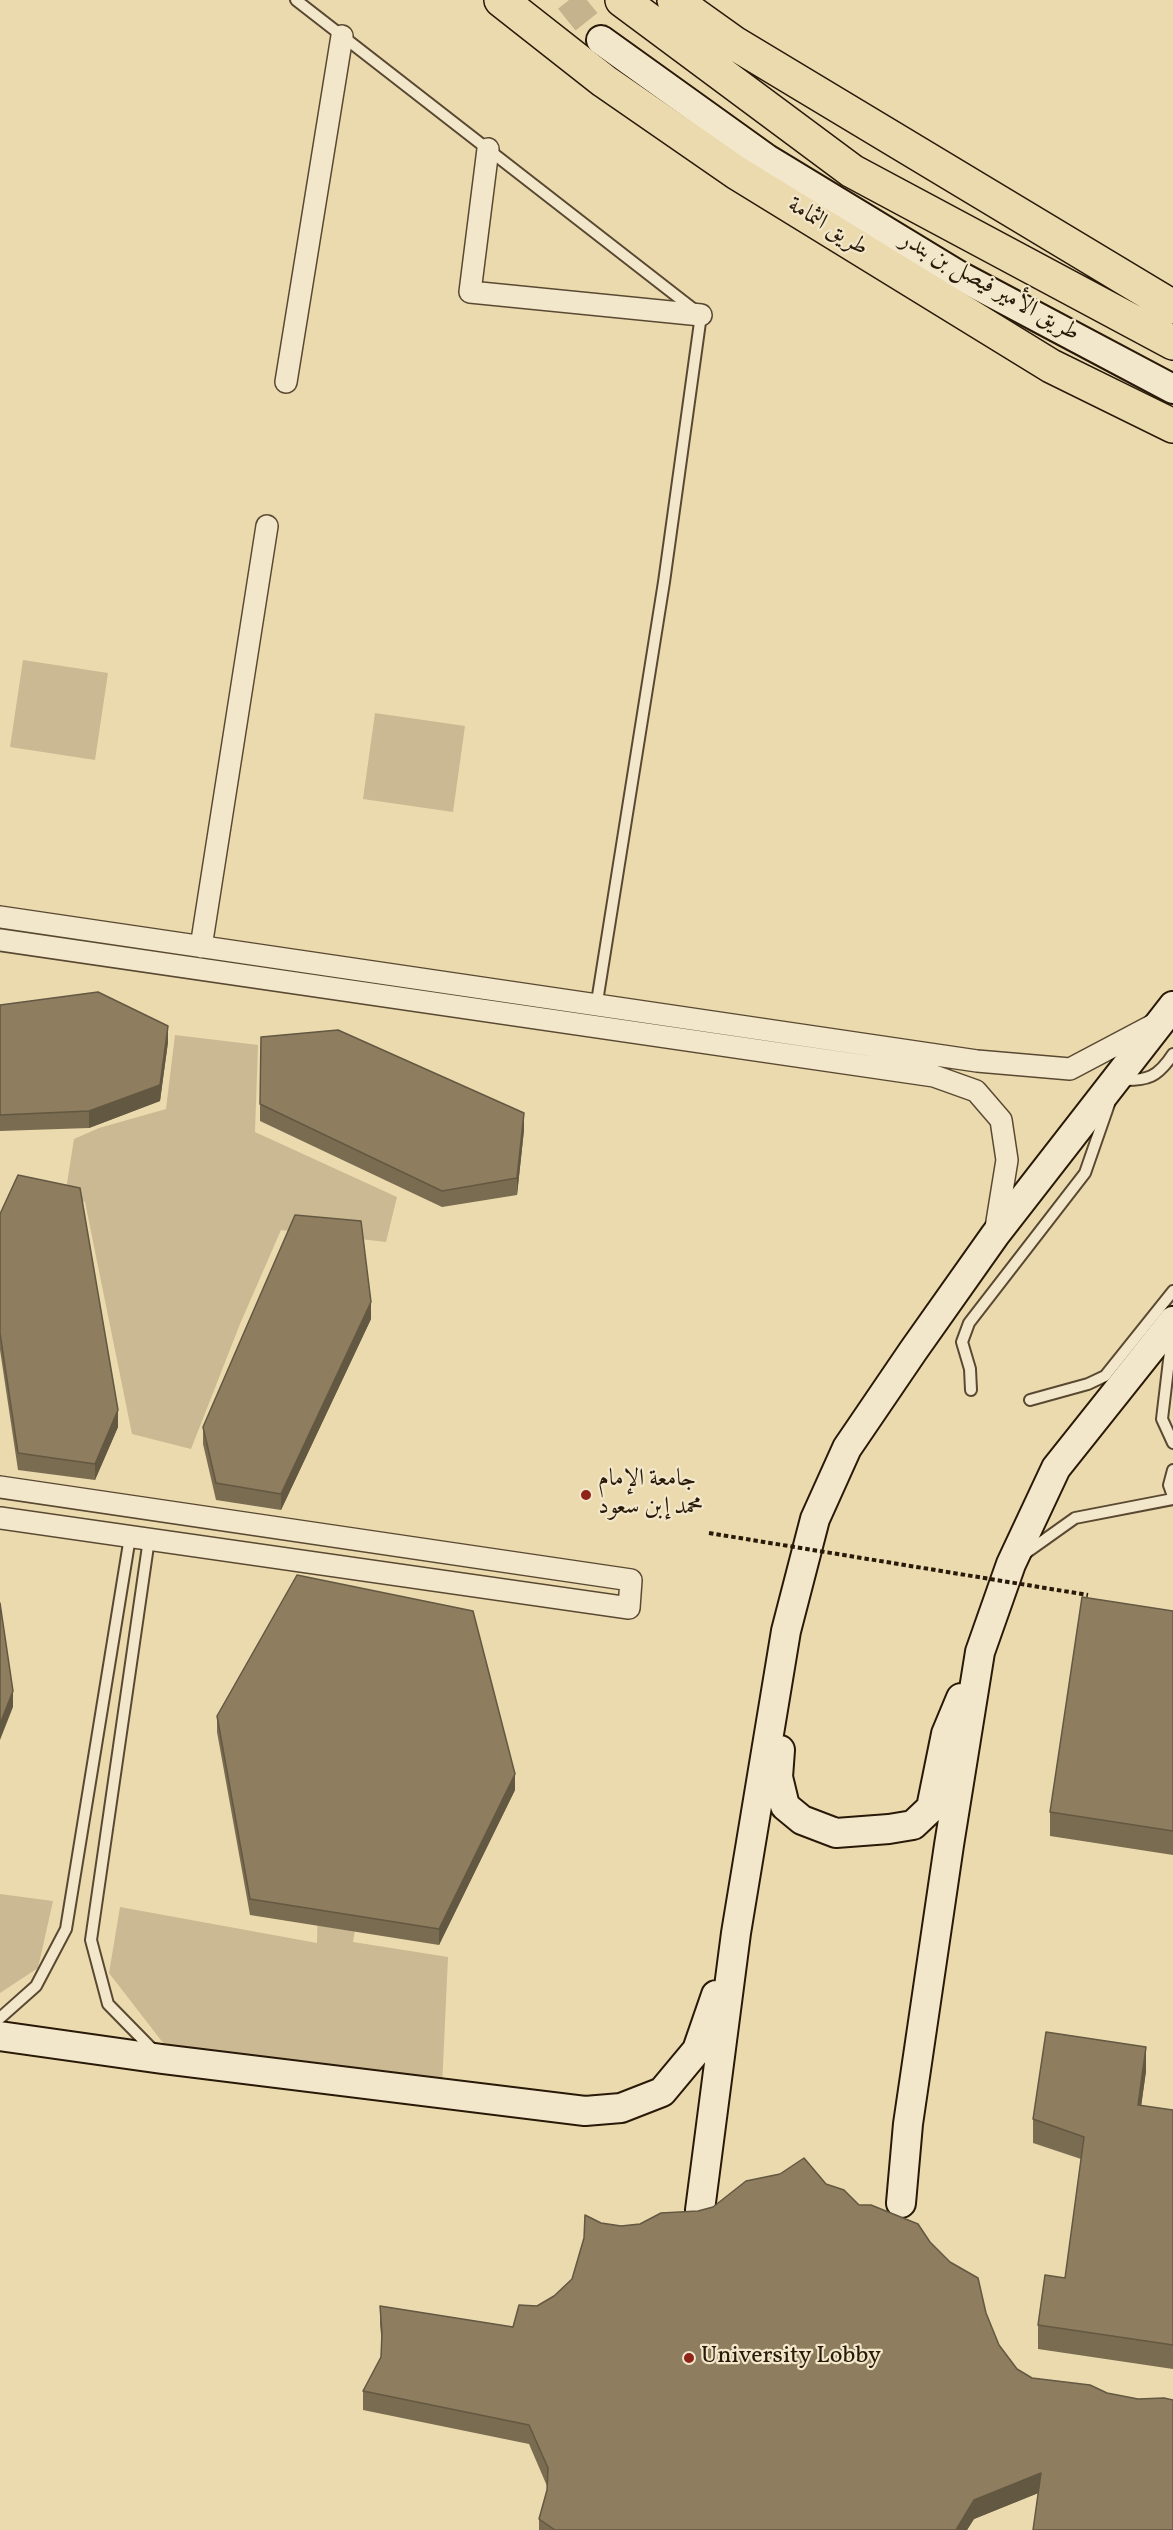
<!DOCTYPE html>
<meta charset="utf-8">
<style>
body{margin:0}
canvas{display:block;background:#ebdaae}
</style>
<canvas width="1173" height="2530"></canvas>
<script>
const ctx = document.querySelector('canvas').getContext('2d');
ctx.lineJoin = 'round';
function fillPath(path, color) {
  ctx.fillStyle = color;
  ctx.fill(path, 'evenodd');
}
function strokePath(path, color, width, dash) {
  ctx.strokeStyle = color;
  ctx.lineWidth = width;
  ctx.lineCap = dash ? 'butt' : 'round';
  ctx.setLineDash(dash || []);
  ctx.stroke(path);
}
function write(font, color, halo, rows, align = 'center') {
  ctx.font = font + ' Vollkorn,Amiri,serif';
  ctx.lineWidth = 4.5;
  ctx.setLineDash([]);
  ctx.textBaseline = 'middle';
  ctx.strokeStyle = halo;
  ctx.fillStyle = color;
  for (const [text, x, y, turn = 0] of rows) {
    ctx.save();
    ctx.translate(x, y);
    ctx.rotate((+turn || 0) * Math.PI / 180);
    ctx.textAlign = isNaN(turn) ? turn : align;
    if (halo) ctx.strokeText(text, 0, 0);
    ctx.fillText(text, 0, 0);
    ctx.restore();
  }
}
fillPath(new Path2D(`
 M23 660 108 673 95 760 10 747Z
 M375 713 465 726 453 812 363 799Z
 M175 1035 258 1045 255 1132 397 1197 386 1242 281 1230 240 1324 191 1449 132 1434 85 1202 65 1196 74 1139 99 1128 166 1109Z
 M321 1780 370 1841 353 1942 448 1957 442 2087 167 2048 109 1973 120 1907 317 1943Z
 M0 1894 53 1901 38 1968 0 1993Z`), '#cab992');
strokePath(new Path2D(`
 M569 0 601 40`), '#c4b38d', 28, [28, 14]);
const lane = new Path2D(`
 M296 0 701 315 664 582 596 1008
 M1120 1080C1148 1081 1158 1077 1173 1054
 M1172 1335 1162 1419 1173 1443
 M971 1390 970 1369 962 1342 969 1323 1085 1173 1109 1104
 M1030 1400 1088 1384 1105 1376 1173 1291
 M1173 1470 1169 1485 1173 1496
 M149 1539 91 1940 108 2004 155 2052
 M1023 1555 1075 1518 1173 1499
 M0 2018 36 1986 66 1929 130 1537`);
const street = new Path2D(`
 M488 149 470 292 701 315
 M286 382 342 36
 M0 917 977 1061 1070 1069 1157 1023
 M0 940 934 1076 976 1091 1001 1120 1007 1160 995 1234
 M201 947 267 526
 M0 1487 631 1580 629 1608 0 1518`);
const secondary = new Path2D(`
 M601 40 767 159 958 275 1173 389
 M780 1750 778 1777 785 1806 802 1820 836 1833 889 1829 913 1825 931 1808 946 1734 961 1698
 M0 2036 162 2059 585 2111 621 2108 662 2092 697 2050 716 1995
 M901 2203 908 2124 949 1845 980 1652 1011 1564 1056 1468 1173 1321
 M700 2210 736 1933 786 1631 815 1519 847 1448 913 1351 995 1235 1173 1006`);
const primary = new Path2D(`
 M501 0 604 81 737 173 1051 366 1173 426
 M622 0 852 171 1173 343
 M674 0 734 43 1173 307`);
strokePath(lane, '#5a4932', 14);
strokePath(street, '#5a4932', 24);
strokePath(secondary, '#291908', 32);
strokePath(primary, '#291908', 36);
strokePath(lane, '#f2e7ca', 10);
strokePath(street, '#f2e7ca', 21);
strokePath(secondary, '#f2e7ca', 28);
strokePath(primary, '#ebdaae', 33);
strokePath(new Path2D(`
 M709 1533 1088 1595`), '#291908', 4, [4.5, 3]);
fillPath(new Path2D(`
 M0 1005 168 1042 160 1101 89 1128 0 1131Z
 M260 1104 524 1130 517 1195 442 1207 260 1121Z
 M0 1214 118 1427 95 1480 18 1470 0 1350Z
 M371 1319 281 1510 216 1500 203 1444V1427Z
 M1173 1611V1855L1050 1836V1812Z
 M217 1716 515 1790 439 1945 250 1915 217 1732Z
 M1146 2071 1141 2106 1173 2110V2369L1038 2349V2325L1065 2278 1081 2159 1033 2143V2119Z
 M826 2184 859 2205 930 2242 986 2313 1038 2493 974 2519 967 2530H539V2519L547 2490V2486L529 2444 363 2410V2391L381 2357 382 2344 380 2325V2306L513 2327 537 2306 554 2296 572 2279 601 2223 621 2226 640 2224Z`), '#7a6c51');
fillPath(new Path2D(`
 M168 1026V1042L160 1101 89 1128V1111Z
 M524 1113V1130L517 1195V1178Z
 M371 1302V1319L281 1510V1494Z
 M118 1410V1427L95 1480V1464Z
 M13 1691V1707L0 1740V1724Z
 M515 1774V1790L439 1945V1929Z
 M1146 2047V2071L1138 2129V2105Z
 M1041 2473V2492L974 2519 967 2530H956L974 2500Z`), '#635842');
const building = new Path2D(`
 M98 992 168 1026 160 1085 89 1111 0 1115V1005Z
 M338 1030 524 1113 517 1178 442 1191 260 1104 261 1037Z
 M18 1175 80 1188 118 1410 95 1464 18 1453 0 1333V1214Z
 M295 1215 361 1221 371 1302 281 1494 216 1483 203 1427Z
 M297 1575 473 1611 515 1774 439 1929 250 1899 217 1716Z
 M1082 1597 1173 1611V1831L1050 1812Z
 M0 1603 13 1691 0 1724Z
 M1046 2032 1146 2047 1138 2105 1173 2110V2345L1038 2325 1045 2275 1065 2278 1084 2137 1033 2119Z
 M804 2158 826 2184 844 2190 859 2205H871L918 2224 930 2242 950 2262 978 2278 986 2313 999 2345 1017 2369 1032 2378 1090 2385 1107 2393 1138 2399 1164 2398 1173 2400V2530H1033L1041 2473 974 2500 956 2530H555L539 2519 547 2490 548 2468 529 2425 363 2391 381 2357 382 2333 380 2306 513 2327 519 2305 537 2306 554 2296 572 2279 584 2238 585 2215 601 2223 621 2226 640 2224 661 2213 698 2211 713 2207 746 2181 780 2174Z`);
fillPath(building, '#8e7d5e');
strokePath(building, '#635842', 1.5);
for (const [x, y, r, color] of [
 [586,1495,6,"#8f2418"],
 [689,2358,6,"#8f2418"]
]) {
  const dot = new Path2D();
  dot.arc(x, y, r, 0, 2 * Math.PI);
  ctx.fillStyle = color;
  ctx.fill(dot);
  strokePath(dot, '#f2e7ca', 2);
}
write('24px', '#291908', '#f2e7ca', [
 ["طريق الثمامة",827,228,32],
 ["طريق الأمير فيصل بن بندر",989,288,29]
]);
write('24px', '#291908', '#f2e7ca', [
 ["جامعة الإمام",598,1481],
 ["محمد إبن سعود",598,1509],
 ["University Lobby",701,2358]
], 'left');
</script>
